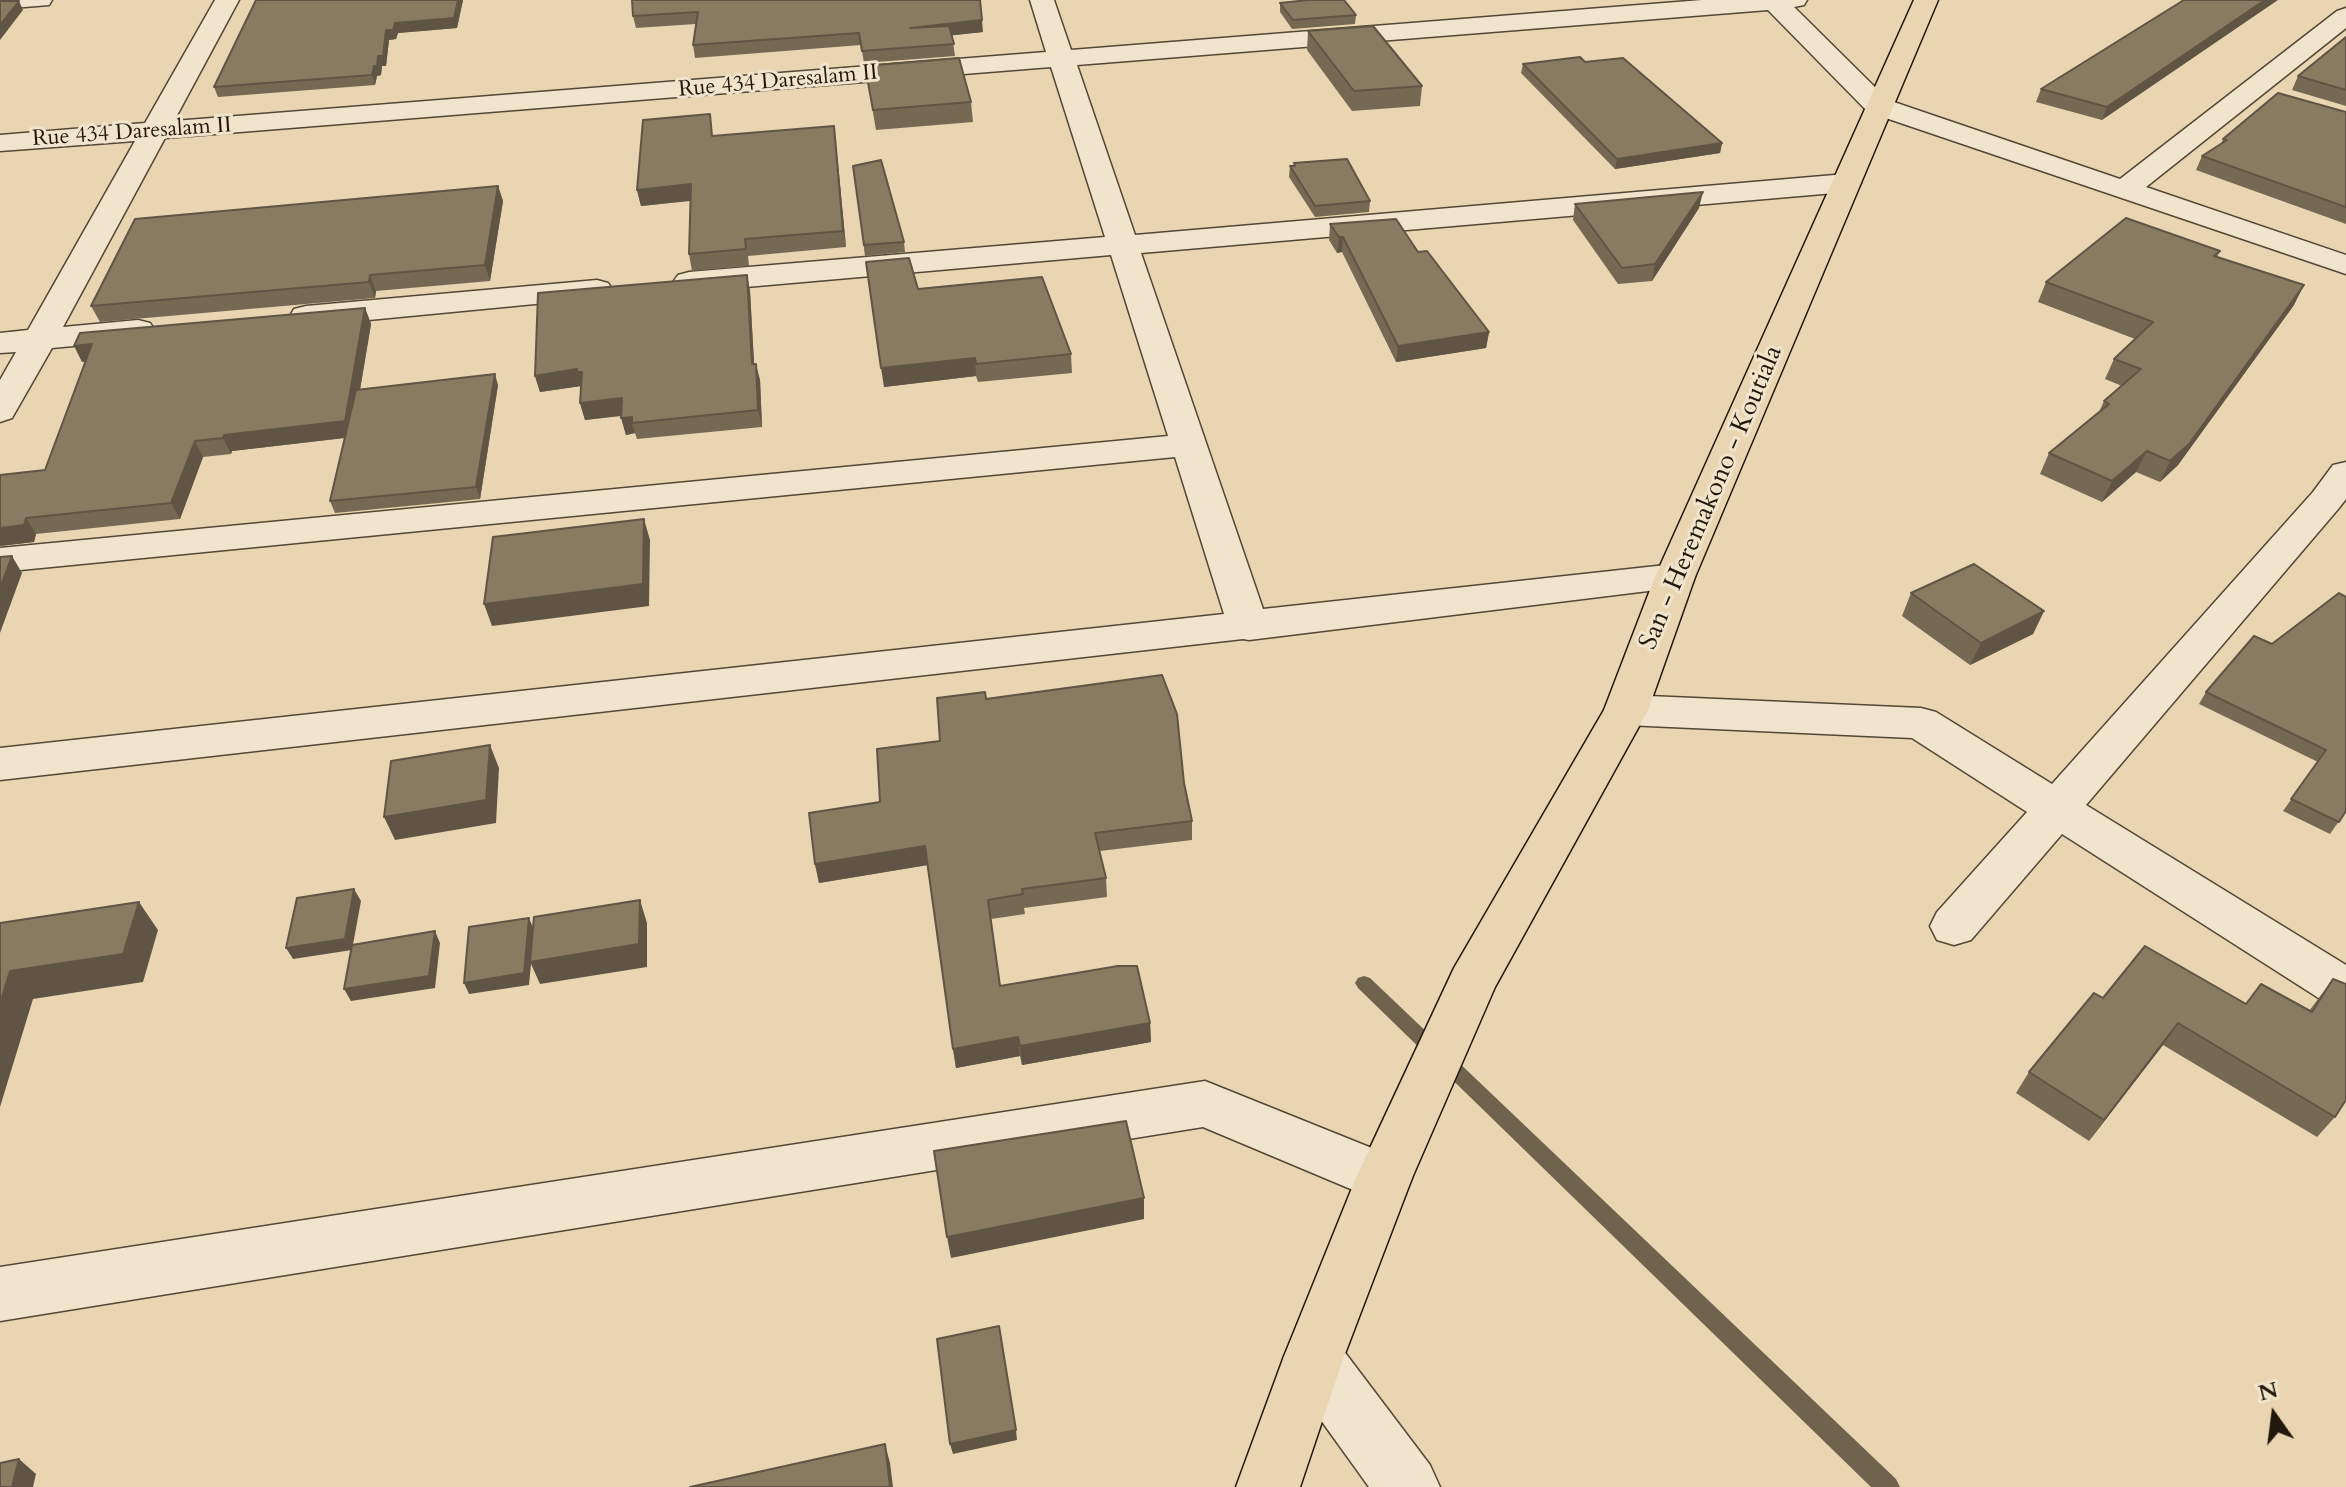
<!DOCTYPE html>
<style>
body{margin:0}
#map{position:relative;width:2346px;height:1487px;overflow:hidden;background:#e9d5b1;font-family:Cardo,serif}
canvas{display:block}
.north{position:absolute;left:2234px;top:1375px;width:80px;height:80px;-webkit-text-stroke:6px #f1e4cc;paint-order:stroke;rotate:346deg;font-size:22px;font-weight:700;line-height:32px;text-align:center;color:#21180c}
.north::after{content:'';display:block;margin:auto;width:28px;height:36px;background:#21180c;clip-path:polygon(50% 0,100% 100%,50% 72%,0 100%)}
</style>
<div id="map">
<canvas width="2346" height="1487"></canvas>
<div class="north">N</div>
</div>
<script>
const ctx = document.querySelector('canvas').getContext('2d');
ctx.lineJoin = 'round';
function fillPath(path, color) {
  ctx.fillStyle = color;
  ctx.fill(path, 'evenodd');
}
function strokePath(path, color, width, dash) {
  ctx.strokeStyle = color;
  ctx.lineWidth = width;
  ctx.lineCap = dash ? 'butt' : 'round';
  ctx.setLineDash(dash || []);
  ctx.stroke(path);
}
function write(font, color, halo, rows, align = 'center') {
  ctx.font = font + ' Cardo,serif';
  ctx.lineWidth = 6;
  ctx.setLineDash([]);
  ctx.textBaseline = 'middle';
  ctx.strokeStyle = halo;
  ctx.fillStyle = color;
  for (const [text, x, y, turn = 0] of rows) {
    ctx.save();
    ctx.translate(x, y);
    ctx.rotate((+turn || 0) * Math.PI / 180);
    ctx.textAlign = isNaN(turn) ? turn : align;
    if (halo) ctx.strokeText(text, 0, 0);
    ctx.fillText(text, 0, 0);
    ctx.restore();
  }
}
fillPath(new Path2D(`
 M1364 976 1370 978 1896 1479 1900 1487H1871L1358 988 1355 983 1358 978Z`), '#70634d');
const minor = new Path2D(`
 M0 0H52L49 5 0 9Z
 M215 0H239L174 121 1046 52 1030 0H1054L1071 50 1702 0H1807L1804 5 1794 7 1888 100 2120 179 2337 11 2346 8V28L2146 187 2346 255V274L1868 112 1768 10 1077 65 1135 235 1846 174 1856 177 1861 183 1856 189 1846 192 1141 253 1263 609 1675 564 1689 568 1695 577 1689 586 1249 640 1243 639 0 780V748L1224 614 1175 457 0 572V548L1168 436 1111 255 689 292 678 289 673 282 678 275 689 272 1105 237 1051 67 165 138 63 327 138 320 150 323 155 330 150 337 138 340 52 348 12 418 0 422V380L16 352 0 353V333L28 330 135 141 0 151V135L145 123Z
 M597 280 608 283 613 290 608 297 306 326 294 323 290 316 294 309 306 306Z
 M2346 462V499L2339 508 2086 805 2346 965V1010L2328 1004 2062 834 1971 940 1954 945 1937 940 1930 926 1937 912 2027 812 1912 738 1626 725 1611 721 1604 710 1611 699 1626 695 1921 708 1936 712 2052 784 2313 492 2333 465Z
 M1205 1081 1404 1161 1412 1178 1404 1195 1384 1203 1203 1127 0 1321V1267Z
 M1313 1330 1334 1338 1430 1465 1440 1487H1369L1292 1380 1283 1359 1292 1338Z`);
const major = new Path2D(`
 M1914 0H1938L1695 577 1648 710 1495 987 1412 1178 1343 1359 1300 1487H1236L1283 1359 1356 1178 1454 968 1604 710 1655 577Z`);
strokePath(minor, '#534735', 3);
strokePath(major, '#21180c', 3);
fillPath(minor, '#f1e4cc');
fillPath(major, '#e9d5b1');
fillPath(new Path2D(`
 M256 0H463L457 28 398 33 396 39 389 40 386 66H382L381 75 377 76 375 85 218 97 214 87Z
 M632 0 983 32 952 35 955 56 864 63 861 45 695 58 693 45 696 24 636 28 633 16Z
 M2184 0 2102 120 2036 102 2041 89Z
 M1280 3 1356 15 1355 24 1292 29 1280 12Z
 M1308 31 1422 86 1420 106 1352 111 1307 50Z
 M2346 37V106L2292 90 2298 76Z
 M1585 62 1722 143 1720 153 1615 169 1521 73 1523 64Z
 M865 66 971 102 973 122 876 130Z
 M2346 112V224L2196 170 2202 156 2221 144 2223 139Z
 M834 126 846 247 748 256 749 266 692 271 689 254 691 201 641 206 637 190 714 136Z
 M1294 163 1370 201 1369 212 1315 217 1289 177 1290 166H1294Z
 M853 166 904 242 905 252 865 256Z
 M498 186 503 201 490 281 376 291 375 298 100 322 91 306Z
 M1575 204 1699 208 1652 281 1618 284 1573 220Z
 M1330 224 1418 252 1489 332 1486 348 1396 362 1342 252 1337 253 1329 240Z
 M2220 251 2217 257 2294 305 2178 465 2160 482 2136 472 2102 502 2040 474 2049 453 2099 412 2104 401 2122 386 2105 379 2114 359 2135 339 2038 302 2046 282Z
 M747 275 750 291 754 364 760 380 762 427 637 439 635 433 626 435 621 416 585 420 580 403 581 386 540 392 535 376Z
 M918 289 1071 354 1072 373 978 382 976 376 884 387Z
 M365 308 371 324 360 390 498 385 480 499 335 513 330 501 345 438 232 451 231 454 203 457 180 519 36 534 34 542 0 546V475L45 470 86 362H82Z
 M1911 593 2044 611 2033 634 1970 665 1902 616Z
 M2339 593 2346 811 2330 834 2283 811 2318 762 2199 704 2206 692Z
 M986 699 1184 783 1192 821V840L1100 851 1106 878 1107 897 1024 908 1025 914 991 919 1000 986 1150 1023 1151 1042 1022 1065 1020 1056 956 1068 927 865 819 883 815 864 940 741Z
 M2333 979 2335 1117 2317 1137 2163 1045 2089 1141 2016 1093 2029 1072 2103 998 2246 1004 2309 1011Z`), '#766954');
fillPath(new Path2D(`
 M458 0H463L457 28 398 33 396 39 389 40 386 66H382L381 75 377 76 375 85 372 75 386 30 395 23Z
 M2265 0H2278L2102 120 2107 107Z
 M19 1 23 10 0 40V25Z
 M982 20 983 32 911 40 910 28Z
 M834 126 836 142 846 247 843 231Z
 M1722 143 1720 153 1615 169 1617 159Z
 M691 184 695 200 641 206 637 190Z
 M498 186 503 201 490 281 485 265Z
 M1703 192 1699 208 1652 281 1655 264Z
 M1339 237H1343L1342 252 1337 253Z
 M370 275 376 291 375 298 369 282Z
 M747 275 750 291 755 380 752 364Z
 M2304 285 2294 305 2178 465 2160 482 2170 461Z
 M365 308 371 324 352 437 232 451 231 454 223 438 224 435Z
 M1489 332 1486 348 1396 362 1398 346Z
 M92 344 100 360 82 362 74 346Z
 M975 358 976 376 884 387 881 368Z
 M756 364 760 380 762 427 758 410Z
 M577 369 582 372 581 389V386L540 392 535 376Z
 M495 374 498 385 480 499 476 487Z
 M622 398 626 415 585 420 580 403Z
 M632 417V423L635 433 626 435 621 418Z
 M195 441 203 457 180 519 171 503Z
 M2147 451 2136 472 2102 502 2112 481Z
 M26 518 36 534 34 542 0 546V528Z
 M644 519 650 540 649 606 492 626 484 604Z
 M12 556 22 573 0 633V588Z
 M2044 611 2033 634 1970 665 1981 643Z
 M490 745 499 768 496 823 395 840 384 817Z
 M925 846 928 865 819 883 815 864Z
 M354 889 361 901 352 950 293 959 286 948Z
 M640 900 647 923V967L540 984 531 964 529 985 469 994 464 983 529 918 534 930Z
 M139 902 158 930 143 982 33 999 0 1107V1004L10 971Z
 M435 931 440 943 435 988 351 1001 344 989Z
 M1150 1023 1151 1042 1022 1065 1020 1046Z
 M2178 1023 2163 1045 2089 1141 2104 1120Z
 M1018 1037 1020 1056 956 1068 953 1049Z
 M1144 1198V1219L951 1258 947 1237Z
 M1016 1430 1017 1440 953 1454 950 1444Z
 M885 1444 890 1463 893 1487H890Z
 M19 1459 36 1474 33 1487H12Z`), '#605545');
const building = new Path2D(`
 M256 0H458L454 18 395 23 393 30H386L383 56H378L377 66H374L372 75 214 87Z
 M632 0H980L982 20 910 28 949 26 954 44 862 51 859 33 693 45 698 12 633 16Z
 M1308 0H1344L1356 15 1293 20 1280 3Z
 M2184 0H2265L2107 107 2041 89Z
 M0 1H19L0 25Z
 M1373 26 1422 86 1354 91 1308 31Z
 M2346 37V90L2298 76Z
 M1580 57 1585 62 1623 58 1722 143 1617 159 1523 64Z
 M959 58 971 102 873 110 865 66Z
 M2278 93 2346 112V207L2202 156 2227 140 2223 139Z
 M710 114 712 136 834 126 843 231 745 239 746 249 689 254 691 184 637 190 643 120Z
 M1347 159 1370 201 1315 206 1290 166H1295L1294 163Z
 M881 160 904 242 864 245 853 166Z
 M498 186 485 265 370 275 369 282 91 306 135 219Z
 M1703 192 1655 264 1622 268 1575 204Z
 M2126 218 2220 251 2214 256 2304 285 2189 444 2170 461 2147 451 2112 481 2049 453 2109 404 2104 401 2141 369 2114 359 2153 322 2046 282Z
 M1396 219 1418 252 1427 251 1489 332 1398 346 1343 237H1339L1330 224Z
 M909 258 918 289 1042 277 1071 354 976 364 975 358 881 368 866 262Z
 M747 275 752 364H756L758 410 632 423V417L621 418 622 398 580 403 582 372H577V369L535 376 538 293Z
 M365 308 345 421 224 435 223 438 195 441 171 503 26 518 24 525 0 528V475L45 470 92 344 74 346 80 333Z
 M495 374 476 487 330 501 356 390Z
 M644 519 643 584 484 604 493 537Z
 M12 556 0 588V557Z
 M1974 564 2044 611 1981 643 1911 593Z
 M2339 593 2346 597V811L2339 822 2291 799 2326 750 2206 692 2254 636 2272 644Z
 M1162 675 1177 714 1184 783 1192 821 1095 833 1106 878 1022 889 1023 894 988 900 1000 986 1118 966H1137L1150 1023 1020 1046 1018 1037 953 1049 925 846 815 864 809 813 880 802 877 749 940 741 937 698 985 692 986 699Z
 M490 745 486 800 384 817 391 761Z
 M354 889 345 939 286 948 297 898Z
 M640 900 639 944 530 962 534 917Z
 M139 902 123 954 10 971 0 1004V923Z
 M529 918 524 973 464 983 469 927Z
 M435 931 429 976 344 989 352 945Z
 M2145 946 2246 1004 2261 984 2312 1012 2333 979 2346 984V1100L2335 1117 2178 1023 2104 1120 2029 1072 2094 993 2103 998Z
 M1126 1121 1144 1198 947 1237 934 1151Z
 M999 1326 1016 1430 950 1444 937 1339Z
 M885 1444 890 1487H690Z
 M19 1459 12 1487H0V1463Z`);
fillPath(building, '#897a62');
strokePath(building, '#605545', 2);
write('22px', '#21180c', '#f1e4cc', [
 ["Rue 434 Daresalam II",778,82,-5],
 ["Rue 434 Daresalam II",132,133,-4]
]);
write('26px', '#21180c', '#f1e4cc', [
 ["San - Heremakono - Koutiala",1712,498,-67]
]);
</script>
